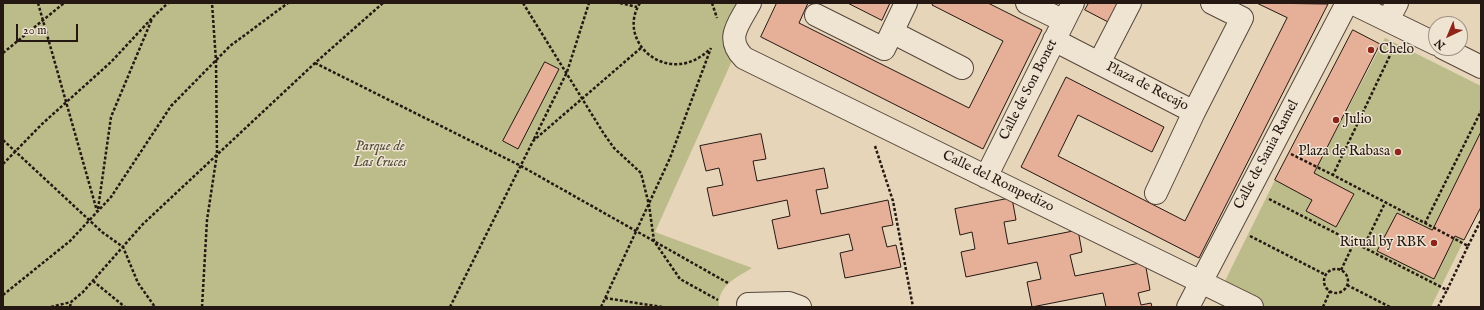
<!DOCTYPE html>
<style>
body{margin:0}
#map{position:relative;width:1484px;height:310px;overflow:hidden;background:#e6d5b9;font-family:"IM FELL English",serif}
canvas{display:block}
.frame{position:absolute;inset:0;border:4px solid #251812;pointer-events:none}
.north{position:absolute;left:1428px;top:16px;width:40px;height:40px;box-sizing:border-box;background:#efe4d2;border:1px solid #9e9285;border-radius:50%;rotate:224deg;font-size:11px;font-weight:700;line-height:16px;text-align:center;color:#251812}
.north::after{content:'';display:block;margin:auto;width:14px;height:18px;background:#8f2418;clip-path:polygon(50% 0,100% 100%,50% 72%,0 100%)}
.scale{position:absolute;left:16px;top:24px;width:62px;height:18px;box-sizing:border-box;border:2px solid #251812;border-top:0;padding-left:5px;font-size:12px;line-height:14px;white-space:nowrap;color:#251812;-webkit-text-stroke:3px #efe4d2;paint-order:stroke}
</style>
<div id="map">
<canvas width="1484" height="310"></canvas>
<div class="frame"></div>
<div class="north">N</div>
<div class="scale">20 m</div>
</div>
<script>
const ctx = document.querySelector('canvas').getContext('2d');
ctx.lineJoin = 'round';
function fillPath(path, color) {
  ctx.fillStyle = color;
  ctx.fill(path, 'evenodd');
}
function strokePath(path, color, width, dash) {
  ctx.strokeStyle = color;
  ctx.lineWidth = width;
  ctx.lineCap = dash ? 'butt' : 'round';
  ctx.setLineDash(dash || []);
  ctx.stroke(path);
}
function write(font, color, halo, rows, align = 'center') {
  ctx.font = font + ' "IM FELL English",serif';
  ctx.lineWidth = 3;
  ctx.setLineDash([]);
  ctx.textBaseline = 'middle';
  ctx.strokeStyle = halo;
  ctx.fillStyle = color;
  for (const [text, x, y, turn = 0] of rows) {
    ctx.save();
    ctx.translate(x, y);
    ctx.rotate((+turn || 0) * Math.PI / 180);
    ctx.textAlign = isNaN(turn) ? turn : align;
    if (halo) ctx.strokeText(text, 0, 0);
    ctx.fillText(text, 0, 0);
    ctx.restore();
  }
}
fillPath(new Path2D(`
 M3 3H758L655 232 752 268C737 277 717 286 719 307H3Z
 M1385 38 1481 86V132L1432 230 1397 213 1378 251 1434 279 1455 236 1464 240 1431 307H1252L1220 291 1275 180 1312 200 1306 211 1336 227 1353 194 1314 173Z`), '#bcbb8a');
const building = new Path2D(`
 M777 3H808L799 23 969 108 1003 41 932 5 933 3H988L1042 30 983 149 761 37Z
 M848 3H890L882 20Z
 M1089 3H1120L1110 23 1085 10Z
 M1257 3 1328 4 1199 258 1021 167 1066 77 1164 127 1152 152 1078 115 1058 156 1185 221 1287 18Z
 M1353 30 1380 44 1314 173 1354 194 1336 227 1306 211 1312 200 1275 180Z
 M545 62 559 69 518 149 503 141Z
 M1481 132V207L1464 240 1455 236 1434 279 1377 251 1397 213 1432 230Z
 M761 134 766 159 753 161 757 181 824 168 828 188 816 190 821 214 888 200 893 225 882 227 887 247 896 245 901 267 845 278 840 253 853 250 849 234 778 249 772 220 790 216 787 200 713 216 707 188 723 185 719 168 706 171 700 146Z
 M1012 198 1016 220 1004 222 1008 244 1078 230 1082 252 1070 255 1075 276 1145 262 1150 290 1138 293 1141 305 1151 303 1152 307H1106L1103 293 1032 307 1027 282 1041 279 1037 262 966 277 961 252 975 249 972 232 960 235 955 209Z`);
fillPath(building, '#e5af98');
strokePath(building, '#251812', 1);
const minor = new Path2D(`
 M750 3C739 24 724 38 744 58L1252 307
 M1027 3 1064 21
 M1352 3 1436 44
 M816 15 884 49 906 3
 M1388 20 1397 3
 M892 32 962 68
 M1054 40 1194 112 1242 18 1212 3
 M1443 48 1481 67
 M1099 63 1130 3
 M986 177 1073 3
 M1156 193 1194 112
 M748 304 789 303 800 307
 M1188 307 1347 3`);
strokePath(minor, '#55473c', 24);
strokePath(new Path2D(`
 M38 3 97 211
 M523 3 604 134 614 148 641 173 649 205 654 241 680 279 718 300
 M620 3 637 7
 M640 3C615 42 669 89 710 49
 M712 3 717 18
 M1394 47 1333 175 1425 223 1481 111
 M3 53 64 3
 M315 63 521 166 728 283
 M534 139 567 72 589 3
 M3 140 102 232 123 247 138 283 155 307
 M875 146 893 201 913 307
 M1291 154 1333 175
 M3 164 42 124 111 62 153 17 168 3
 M1269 199 1447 290 1468 246 1425 223
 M98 209 111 117 152 19
 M1250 236 1326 275
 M1468 246 1481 220
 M1363 248 1385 203
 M1324 281a12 12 0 1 1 24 0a12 12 0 1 1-24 0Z
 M1341 270 1354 243
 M93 281 125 307
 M1347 285 1390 307
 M3 295 70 241 111 197 171 106 230 46 288 3
 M605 298 662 307
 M51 307 71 302 83 292 143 224 315 63 383 3
 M70 307 71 302
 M202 307 207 220 217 154 216 61 212 3
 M450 307 533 141 642 47
 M601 307 670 158 711 48
 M1323 307 1330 291
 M1438 307 1447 290`), '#251812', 2.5, [3, 2]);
strokePath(minor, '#efe4d2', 22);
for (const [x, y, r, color] of [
 [1371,50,4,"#8f2418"],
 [1336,120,4,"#8f2418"],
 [1398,152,4,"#8f2418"],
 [1434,243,4,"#8f2418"]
]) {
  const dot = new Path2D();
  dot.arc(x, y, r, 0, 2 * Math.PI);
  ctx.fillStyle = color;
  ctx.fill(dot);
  strokePath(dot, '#efe4d2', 1.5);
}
write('14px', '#251812', '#efe4d2', [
 ["Chelo",1379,50],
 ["Julio",1344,120],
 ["Plaza de Rabasa",1390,152,"right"],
 ["Ritual by RBK",1426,243,"right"]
], 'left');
write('14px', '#251812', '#efe4d2', [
 ["Plaza de Recajo",1147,87,27],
 ["Calle de Son Bonet",1029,90,-63],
 ["Calle de Sania Ramel",1267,155,-62],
 ["Calle del Rompedizo",998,182,26]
]);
write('italic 14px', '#524936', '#efe4d2', [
 ["Parque de",380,147],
 ["Las Cruces",380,163]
]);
</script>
